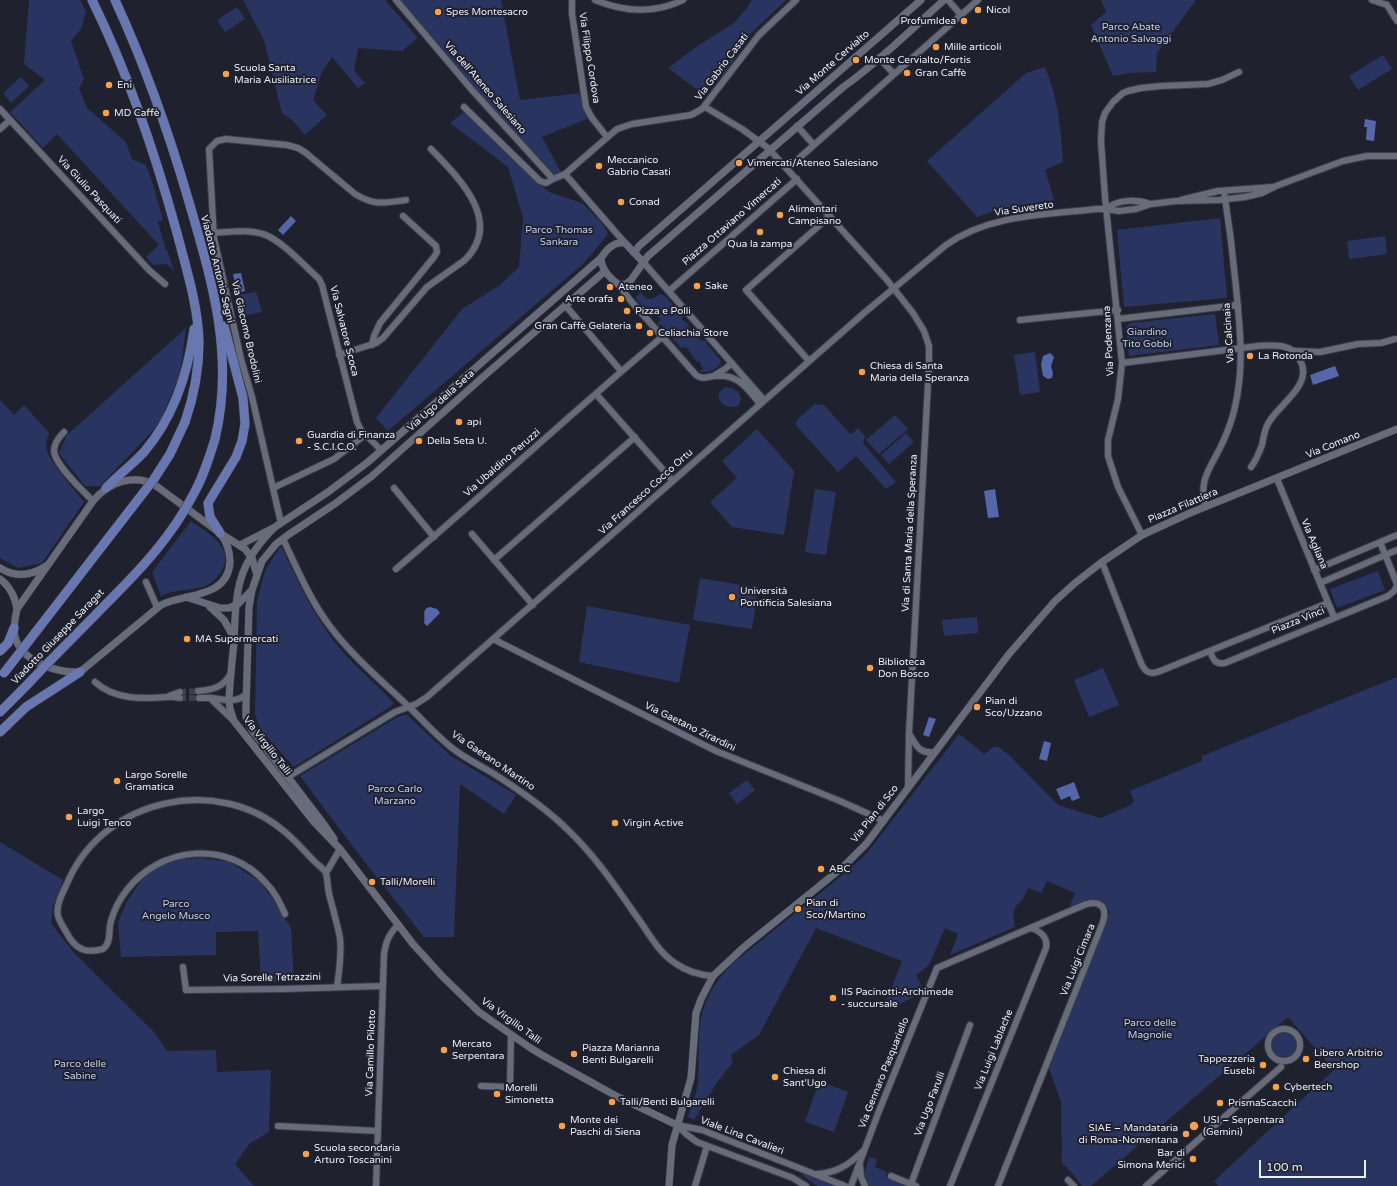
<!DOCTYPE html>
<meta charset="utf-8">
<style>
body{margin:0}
#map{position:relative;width:1397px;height:1186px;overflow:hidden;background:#1f222e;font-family:"Varela Round",sans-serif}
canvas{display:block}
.scale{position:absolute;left:1259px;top:1160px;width:107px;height:18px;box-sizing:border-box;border:2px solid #ebedf5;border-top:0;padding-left:5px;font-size:12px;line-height:14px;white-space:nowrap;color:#ebedf5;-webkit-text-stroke:3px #1f222e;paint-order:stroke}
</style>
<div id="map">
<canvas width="1397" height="1186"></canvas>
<div class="scale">100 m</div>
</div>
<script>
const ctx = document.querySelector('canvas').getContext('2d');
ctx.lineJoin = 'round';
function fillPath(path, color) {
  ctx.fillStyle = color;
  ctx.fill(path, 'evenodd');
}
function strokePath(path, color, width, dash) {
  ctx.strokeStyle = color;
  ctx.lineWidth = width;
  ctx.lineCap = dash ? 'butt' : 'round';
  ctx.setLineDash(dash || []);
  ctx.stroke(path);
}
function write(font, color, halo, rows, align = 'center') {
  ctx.font = font + ' "Varela Round",sans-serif';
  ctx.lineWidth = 4;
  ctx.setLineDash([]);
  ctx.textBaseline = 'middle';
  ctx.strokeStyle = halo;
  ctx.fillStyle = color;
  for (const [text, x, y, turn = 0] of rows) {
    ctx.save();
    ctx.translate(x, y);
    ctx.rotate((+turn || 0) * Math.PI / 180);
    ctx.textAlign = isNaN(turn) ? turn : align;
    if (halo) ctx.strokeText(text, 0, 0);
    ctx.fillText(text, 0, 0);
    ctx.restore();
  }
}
fillPath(new Path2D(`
 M29 0H80L86 11 81 29 71 41 84 79 79 88 87 108 126 142 132 159 146 165 152 181 163 220 158 222 166 250H167L174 271 167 264 153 265 146 257 159 245 57 134 43 148 10 112 45 80 24 64Z
 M243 0H385L418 38 402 51 358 48 354 71 365 83 358 88 332 57 322 72 313 100 327 115 305 135 293 121 282 113 264 40Z
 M399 0H501L520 100 582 93 589 118 542 137 562 174 554 177 478 94 437 42 432 38Z
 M752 0H786L749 35 726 72 703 94 668 68 699 45 733 24 746 9Z
 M1101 0H1196L1157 53 1156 72 1130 73 1113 76 1091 25 1106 12Z
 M237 7 245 19 225 32 217 20Z
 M1383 55 1392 69 1358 90 1349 76Z
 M1045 67C1058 98 1061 129 1063 162L1045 170 1054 200 996 210 977 217 927 161 1026 73Z
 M21 77 29 86 11 103 3 93Z
 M464 112 549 192 582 203 602 223 608 234 584 263 388 431 376 418 462 309 500 285 519 267 523 217 508 167 450 123Z
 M1220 218 1227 298 1124 307 1117 230Z
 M1385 236 1387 254 1349 259 1347 241Z
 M256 292 262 312 243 316 237 295Z
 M641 292C647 304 653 298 661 294L665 296 683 316 682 319 688 324 692 332 696 330 700 335 697 336 700 340 708 341 706 343 721 361C719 369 707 374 699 371L703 369 699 361 697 362 686 347 681 348 661 325 659 326 657 323 661 320 652 310 647 312 635 298Z
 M1215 314 1219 345 1129 356 1126 327 1130 323Z
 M186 328 180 375 159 424 100 486H85L59 453 67 435Z
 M1035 352 1040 392 1020 395 1014 355Z
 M726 387C734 388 738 390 741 398L739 405C725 413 709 395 726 387Z
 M0 400 14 415 24 405 49 433C47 439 45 445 47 451 52 465 74 489 84 502L42 563 18 568 0 558Z
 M815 404 824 405 849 433 852 434 858 428 865 436 863 443 896 482 886 489 856 456 838 472 795 424 799 418Z
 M895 415 908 429 879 454 866 440Z
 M757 429 794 471 784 535 732 527 710 502 737 478 722 461Z
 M906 433 914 442 889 464 881 455Z
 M815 489 836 492 826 555 805 552Z
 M191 521C208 533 238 549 220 573 216 579 210 585 203 587 189 591 174 589 161 596L152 572Z
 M280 547 282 548C299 584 316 621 342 651 358 670 378 685 394 703L390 707 294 767 260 729 255 714 257 601 265 571Z
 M1378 571 1385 590 1337 608 1330 589Z
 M700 578 758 588 752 629 693 620Z
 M587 606 690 625 679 683 579 662Z
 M977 617 978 633 944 636 942 620Z
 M1103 668 1119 705 1089 717 1074 680Z
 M1397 677V1186H1218L1214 1181 1334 1070 1288 1017 1091 1186H1082L1073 1174 1062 1163 1061 1102 1049 1068 1110 912C1094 894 1089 900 1069 908L1075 893 1047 881 1041 893 1028 888 1022 900 1016 906 1013 914 1015 927 950 955 958 934 945 928 929 965 916 975 922 987 918 995 893 1007 885 1005 902 961 816 928 759 1035 731 1055 733 1062 716 1084 694 1120 688 1117C691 1106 697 1093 698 1082 699 1066 698 1051 699 1035 701 1005 711 986 732 964L850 869 867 853 959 734 984 754 993 747H999L1008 754 1058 805 1100 818 1131 805 1134 801 1130 791 1202 761V756Z
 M406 714 451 756 516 795 504 814 460 784 454 937H424L357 852 300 776 396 718Z
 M747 780 755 790 737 804 729 793Z
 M0 842 63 880 53 906 51 923 74 953 154 1032 167 1051 216 1050 217 1072 271 1070 269 1132 249 1144 235 1164 254 1186H0Z
 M201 858 230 862 259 881 274 901 291 928 294 982H261L258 931 216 932V955L121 957 118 922 127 901 143 878 164 864 182 859Z
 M1272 1045a12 12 0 1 1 24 0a12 12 0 1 1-24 0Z
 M819 1081 848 1092 834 1132 805 1122Z
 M869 1157 877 1159 875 1167 887 1172 885 1177 908 1186H868L864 1175Z
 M802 1173 836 1186H817L802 1175Z`), '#2a3460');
fillPath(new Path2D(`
 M1365 119 1376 121 1374 141 1366 140 1367 127H1364Z
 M291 216 296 221 283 235 278 230Z
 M241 273 245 291 237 293 233 274Z
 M1050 353 1054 357 1051 366 1053 373 1052 378 1048 379 1043 376 1041 364 1043 356Z
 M1335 366 1339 376 1313 385 1310 375Z
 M995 489 999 517 988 518 984 491Z
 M430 607 437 609 440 613 427 626 424 623C426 616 421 609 430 607Z
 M929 717 936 719 929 737 923 735Z
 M1044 741 1051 743 1047 761 1039 759Z
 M1074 782 1080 798 1072 801 1070 796 1061 800 1056 789Z`), '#5667a9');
strokePath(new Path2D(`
 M180 692 198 691
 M180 698H199`), '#3e404c', 6, [6, 3]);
const minor = new Path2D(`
 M396 0 472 90 553 179 565 174 617 129 632 124 691 115 702 109 759 35 796 0
 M572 0V14L586 107 592 118 607 137
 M595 0C624 12 654 14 683 0
 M948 0 961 15
 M1372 0 1387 5
 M1387 5 1397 21
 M879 58 894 74
 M464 107 540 181 546 183 553 179
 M705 107 742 129 768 148 887 280 913 313 924 331 929 346V365L909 733 908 788
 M0 109 149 270 165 284
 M797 126 814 145
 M0 129 10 120
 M797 160 978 0
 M565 174 625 243
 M1181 200 1218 191 1273 187
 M1106 209C1118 199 1137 199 1151 204
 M213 233C229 232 248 229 263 234 280 239 305 266 319 279L322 285 357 422 361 430 381 450
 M644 263 764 400
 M619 285 630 300 696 375C703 380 707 377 714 376 738 373 747 388 760 404
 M669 291 797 179
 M565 305 621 371
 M1118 319 1238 305
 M1020 320 1118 310
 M372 345 374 336 380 323 434 257 437 252 436 246 403 216
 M1295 351 1320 352 1358 344 1381 343 1395 339
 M339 355 376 343 383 338 427 287 465 260C504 221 458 177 431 149
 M809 361 746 290 830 216
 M1122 363 1258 346C1273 345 1291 343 1299 358 1315 384 1281 402 1269 422 1264 429 1264 437 1262 445 1259 453 1256 461 1251 467
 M715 375 725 369 732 363
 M596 394 673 481
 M64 432C59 437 54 443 54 451 55 465 83 491 93 501
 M1277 479 1334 617
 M273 488 334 459 365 435
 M394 488 434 537
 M1205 507C1199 480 1209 470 1220 448 1226 436 1231 423 1234 411 1245 367 1240 331 1236 287 1233 255 1229 223 1224 191
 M281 523 252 397 241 359 214 238 209 149 217 141 226 139 287 145 298 148 306 153 355 194C375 206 384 203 406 200
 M472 534 533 605
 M1142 535 1118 487 1108 456V440L1118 399 1122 363 1105 197 1101 141 1102 122 1105 113 1113 102 1123 93 1128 91 1141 88 1161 86 1208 84 1222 80 1239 72
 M283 539C297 568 309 598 329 625 351 655 381 680 408 706 424 721 438 738 456 751 467 759 479 765 491 772 518 789 546 808 569 831 596 857 616 887 637 917 649 933 658 952 675 963 686 971 699 975 713 976
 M1380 542 1397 584
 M494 560 635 437
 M1102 562 1141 663C1148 679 1157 672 1170 667L1328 603
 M396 569C486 493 572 412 662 337
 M1314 570 1397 535
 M146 582 157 607
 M1320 583 1397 550
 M493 639 716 751 840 801 884 821
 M1210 651C1213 659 1215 665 1225 663L1388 596 1394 591 1397 586
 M95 682C115 700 142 699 167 697 172 696 176 698 180 698
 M198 691C213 690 224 687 231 673
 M169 696 180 692
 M199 698H210L234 721
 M211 698C223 699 237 704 246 694
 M910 735C917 747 920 754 935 752
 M288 777 395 712 416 704 427 697 864 313 946 245C990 214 1046 215 1097 209H1106L1119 211 1136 209 1151 204 1176 201 1219 200 1245 197 1262 193 1276 186 1343 161 1367 156H1397
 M326 873 340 849
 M285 914C280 903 275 892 266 883 228 839 160 846 126 891 120 899 114 910 111 921 108 930 112 942 103 949 88 953 78 951 69 937 66 931 60 923 58 916 55 904 65 889 69 879 106 798 218 774 285 832 296 841 305 852 315 862 318 865 324 869 326 873 327 876 328 889 329 894 333 909 337 923 340 938 342 954 339 971 337 987
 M183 967 186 990 282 989 383 986
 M1268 1045a16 16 0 1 1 32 0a16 16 0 1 1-32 0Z
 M481 1086 510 1087 511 1035
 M677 1125 702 1130 845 1186
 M677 1125 686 1134 697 1142 793 1178 806 1186
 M278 1126 378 1131
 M860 1166 861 1177 865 1186
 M817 1174C836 1173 849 1165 863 1151
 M891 1176 911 1184
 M1068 1180 1074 1186
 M376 1186 384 954C386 941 389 934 398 925
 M695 1186 707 1146
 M851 1186 879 1111 937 968 1084 905C1098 900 1108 905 1103 922L998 1186
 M916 1186 911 1184 970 1025
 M950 1186 1046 948C1048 938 1041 931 1031 928
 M1146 1186 1281 1067`);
const tertiary = new Path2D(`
 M634 253 639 246 921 0
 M601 258C601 269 611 279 619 285L626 284 631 280 648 256 842 88C878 62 911 30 944 0
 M275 527C236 565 236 591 234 642 232 661 230 680 229 700L230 709 234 721 314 822 340 849 413 944 442 976 479 1012 529 1047 542 1055 618 1097 677 1125
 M220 533C227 542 230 551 230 562 228 599 184 593 161 605L80 672C57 673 22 662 15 637 13 628 15 618 17 609L93 501C108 483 133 473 155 485L220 533 245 549 252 558 257 575
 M240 545 275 527 328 492 368 462 601 258C606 250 614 241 625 243L644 263
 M0 568C16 578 31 576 46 566
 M0 579C11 587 15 597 17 609
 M252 590 249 607 246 706V717L252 730 323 823 334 839
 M186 597 220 608H229L238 604 252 590 262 561 276 544 288 535 336 503 372 476 484 376 605 271
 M210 607 224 620 233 636
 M669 1186 672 1145 691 1078 696 1013 701 999 713 976 744 947 844 866 866 844 963 715 1009 654 1055 601 1075 583 1102 562 1142 535 1190 513 1397 429`);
const primary = new Path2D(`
 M92 0C129 75 155 153 177 233 186 268 198 305 199 342 199 370 194 396 185 422
 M115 0C145 65 169 133 189 202 212 281 235 356 215 439
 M106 488C118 475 132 465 144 452 173 418 188 373 194 329
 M220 533 210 517 208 503 236 457 242 441 245 424 243 398 224 326
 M0 651 8 643 14 628
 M0 712 28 684
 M0 732 26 707 80 672`);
strokePath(minor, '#3b3e47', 8);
strokePath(tertiary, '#3b3e47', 8);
strokePath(primary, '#3b3e47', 10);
strokePath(minor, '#686c7a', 6);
strokePath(tertiary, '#686c7a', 7);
strokePath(primary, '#6977b1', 9);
const primaryBridge = new Path2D(`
 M4 673 154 479 170 454 185 422
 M28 684C53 657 79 632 104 606 138 572 171 538 193 495 203 478 209 458 215 439`);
strokePath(primaryBridge, '#3b3e47', 10, []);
strokePath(primaryBridge, '#6977b1', 9);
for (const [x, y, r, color] of [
 [978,10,4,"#f9a04c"],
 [438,12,4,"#f9a04c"],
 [964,21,4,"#f9a04c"],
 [936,47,4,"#f9a04c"],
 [856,60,4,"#f9a04c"],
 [907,73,4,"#f9a04c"],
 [226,74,4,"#f9a04c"],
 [109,85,4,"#f9a04c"],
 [106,113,4,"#f9a04c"],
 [739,163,4,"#f9a04c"],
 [599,166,4,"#f9a04c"],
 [621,202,4,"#f9a04c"],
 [780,215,4,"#f9a04c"],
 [760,232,4,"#f9a04c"],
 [697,286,4,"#f9a04c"],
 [610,287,4,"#f9a04c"],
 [621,299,4,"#f9a04c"],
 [627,311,4,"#f9a04c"],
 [639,326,4,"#f9a04c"],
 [650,333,4,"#f9a04c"],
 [1250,356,4,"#f9a04c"],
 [862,372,4,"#f9a04c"],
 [459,422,4,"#f9a04c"],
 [299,441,4,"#f9a04c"],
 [419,441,4,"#f9a04c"],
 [732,597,4,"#f9a04c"],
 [187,639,4,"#f9a04c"],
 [870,668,4,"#f9a04c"],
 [977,707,4,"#f9a04c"],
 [117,781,4,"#f9a04c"],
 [69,817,4,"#f9a04c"],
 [615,823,4,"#f9a04c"],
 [821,869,4,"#f9a04c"],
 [372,882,4,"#f9a04c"],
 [798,909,4,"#f9a04c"],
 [833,998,4,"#f9a04c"],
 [444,1050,4,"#f9a04c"],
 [574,1054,4,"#f9a04c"],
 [1306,1059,4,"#f9a04c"],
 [1263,1065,4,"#f9a04c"],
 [775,1077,4,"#f9a04c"],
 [1276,1087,4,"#f9a04c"],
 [497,1094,4,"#f9a04c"],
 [612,1102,4,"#f9a04c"],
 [1220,1103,4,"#f9a04c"],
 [562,1126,4,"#f9a04c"],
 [1194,1126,5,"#f9a04c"],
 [1186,1134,4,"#f9a04c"],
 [306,1154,4,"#f9a04c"],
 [1193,1159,4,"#f9a04c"]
]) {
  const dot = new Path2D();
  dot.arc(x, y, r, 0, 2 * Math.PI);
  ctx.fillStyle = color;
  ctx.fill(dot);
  strokePath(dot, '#1f222e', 1.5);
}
write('10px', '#ebedf5', '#1f222e', [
 ["Nicol",986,10],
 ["Spes Montesacro",446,12],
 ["ProfumIdea",956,21,"right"],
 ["Mille articoli",944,47],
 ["Monte Cervialto/Fortis",864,60],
 ["Scuola Santa",234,68],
 ["Maria Ausiliatrice",234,80],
 ["Gran Caffè",915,73],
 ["Eni",117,85],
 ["MD Caffè",114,113],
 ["Meccanico",607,160],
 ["Gabrio Casati",607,172],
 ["Vimercati/Ateneo Salesiano",747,163],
 ["Conad",629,202],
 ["Alimentari",788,209],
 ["Campisano",788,221],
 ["Qua la zampa",760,244,"center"],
 ["Sake",705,286],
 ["Ateneo",618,287],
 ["Arte orafa",613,299,"right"],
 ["Pizza e Polli",635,311],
 ["Gran Caffè Gelateria",631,326,"right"],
 ["Celiachia Store",658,333],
 ["La Rotonda",1258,356],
 ["Chiesa di Santa",870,366],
 ["Maria della Speranza",870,378],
 ["api",467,422],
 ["Guardia di Finanza",307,435],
 ["- S.C.I.C.O.",307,447],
 ["Della Seta U.",427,441],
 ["Università",740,591],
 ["Pontificia Salesiana",740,603],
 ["MA Supermercati",195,639],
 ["Biblioteca",878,662],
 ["Don Bosco",878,674],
 ["Pian di",985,701],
 ["Sco/Uzzano",985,713],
 ["Largo Sorelle",125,775],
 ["Gramatica",125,787],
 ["Largo",77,811],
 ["Luigi Tenco",77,823],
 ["Virgin Active",623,823],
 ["ABC",829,869],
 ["Talli/Morelli",380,882],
 ["Pian di",806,903],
 ["Sco/Martino",806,915],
 ["IIS Pacinotti-Archimede",841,992],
 ["- succursale",841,1004],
 ["Mercato",452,1044],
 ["Serpentara",452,1056],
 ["Piazza Marianna",582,1048],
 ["Benti Bulgarelli",582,1060],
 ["Libero Arbitrio",1314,1053],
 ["Beershop",1314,1065],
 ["Tappezzeria",1255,1059,"right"],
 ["Eusebi",1255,1071,"right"],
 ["Chiesa di",783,1071],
 ["Sant'Ugo",783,1083],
 ["Cybertech",1284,1087],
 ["Morelli",505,1088],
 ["Simonetta",505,1100],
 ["Talli/Benti Bulgarelli",620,1102],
 ["PrismaScacchi",1228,1103],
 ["Monte dei",570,1120],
 ["Paschi di Siena",570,1132],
 ["USI – Serpentara",1203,1120],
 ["(Gemini)",1203,1132],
 ["SIAE – Mandataria",1178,1128,"right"],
 ["di Roma-Nomentana",1178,1140,"right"],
 ["Scuola secondaria",314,1148],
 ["Arturo Toscanini",314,1160],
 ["Bar di",1185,1153,"right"],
 ["Simona Merici",1185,1165,"right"]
], 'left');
write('10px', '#bfcbf1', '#1f222e', [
 ["Parco Abate",1131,27],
 ["Antonio Salvaggi",1131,39],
 ["Parco Thomas",559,230],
 ["Sankara",559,242],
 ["Giardino",1147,332],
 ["Tito Gobbi",1147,344],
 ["Parco Carlo",395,789],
 ["Marzano",395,801],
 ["Parco",176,904],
 ["Angelo Musco",176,916],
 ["Parco delle",1150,1023],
 ["Magnolie",1150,1035],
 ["Parco delle",80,1064],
 ["Sabine",80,1076]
]);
write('10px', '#ebedf5', '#1f222e', [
 ["Via Filippo Cordova",589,58,81],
 ["Via Monte Cervialto",833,63,-41],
 ["Via Gabrio Casati",722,67,-53],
 ["Via dell'Ateneo Salesiano",485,88,49],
 ["Via Giulio Pasquati",89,190,47],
 ["Via Suvereto",1024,209,-8],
 ["Piazza Ottaviano Vimercati",732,222,-41],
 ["Viadotto Antonio Segni",217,269,76],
 ["Via Salvatore Scoca",344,331,76],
 ["Via Giacomo Brodolini",246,332,77],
 ["Via Calcinaia",1229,333,-94],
 ["Via Podenzana",1109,341,-93],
 ["Via Ugo della Seta",441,401,-42],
 ["Via Comano",1333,445,-22],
 ["Via Ubaldino Peruzzi",502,463,-41],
 ["Via Francesco Cocco Ortu",646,492,-42],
 ["Piazza Filattiera",1183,506,-23],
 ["Via di Santa Maria della Speranza",910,533,-87],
 ["Via Agliana",1314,544,67],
 ["Piazza Vinci",1298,621,-22],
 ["Viadotto Giuseppe Saragat",58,637,-46],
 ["Via Gaetano Zirardini",690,727,26],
 ["Via Virgilio Talli",267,746,52],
 ["Via Gaetano Martino",493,761,34],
 ["Via Pian di Sco",875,814,-52],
 ["Via Luigi Cimara",1078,960,-68],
 ["Via Sorelle Tetrazzini",272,978,-1],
 ["Via Virgilio Talli",511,1021,36],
 ["Via Luigi Lablache",994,1050,-68],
 ["Via Camillo Pilotto",371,1053,-88],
 ["Via Gennaro Pasquariello",884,1073,-68],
 ["Via Ugo Farulli",930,1104,-69],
 ["Viale Lina Cavalieri",742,1136,21]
]);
</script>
